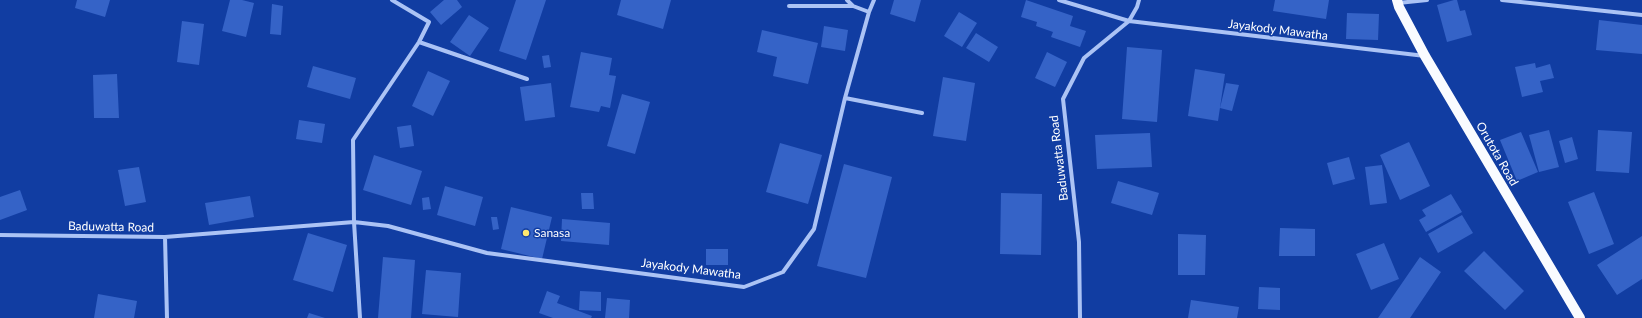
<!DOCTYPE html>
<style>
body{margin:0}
canvas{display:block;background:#113da2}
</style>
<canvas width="1642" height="318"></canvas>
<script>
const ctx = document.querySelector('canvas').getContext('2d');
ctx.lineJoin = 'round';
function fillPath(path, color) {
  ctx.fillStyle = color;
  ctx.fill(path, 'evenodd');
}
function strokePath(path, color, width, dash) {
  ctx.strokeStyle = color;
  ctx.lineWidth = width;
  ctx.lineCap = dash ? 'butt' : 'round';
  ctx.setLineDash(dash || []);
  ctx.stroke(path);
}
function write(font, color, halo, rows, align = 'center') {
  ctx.font = font + ' Lato,sans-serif';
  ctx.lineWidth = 3;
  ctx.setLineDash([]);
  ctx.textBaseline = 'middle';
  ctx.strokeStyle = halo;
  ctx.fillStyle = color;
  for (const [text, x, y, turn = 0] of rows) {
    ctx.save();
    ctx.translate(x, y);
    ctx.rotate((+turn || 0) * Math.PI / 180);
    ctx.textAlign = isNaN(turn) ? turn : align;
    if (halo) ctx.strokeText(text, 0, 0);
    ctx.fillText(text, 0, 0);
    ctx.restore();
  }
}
fillPath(new Path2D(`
 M77 0H110L105 17 75 8Z
 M230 0H242L254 3 246 37 222 31Z
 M444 0H457L462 7 441 25 430 12Z
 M516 0H546L526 60 499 51Z
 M621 0H671L663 29 617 15Z
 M894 0H921L915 22 890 14Z
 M1026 0 1073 16 1070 26 1086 31 1080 47 1051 37 1053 32 1036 26 1037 22 1021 17Z
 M1275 0H1329L1326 19 1273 11Z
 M1454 0H1457L1460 11 1465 10 1472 35 1447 42 1437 5Z
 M272 4 283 6 281 35 270 34Z
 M959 12 977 23 962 47 944 36Z
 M1347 13 1379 14 1378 40 1346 39Z
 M469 15 489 28 470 56 450 42Z
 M1599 20 1642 25V54L1596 50Z
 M182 21 204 24 199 65 177 62Z
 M824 26 848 30 845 51 821 47Z
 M762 30 818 43 808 84 773 76 777 57 757 52Z
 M976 33 998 47 989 62 966 48Z
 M1127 47 1162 50 1157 122 1122 119Z
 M581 52 612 58 609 75 616 76 610 108 601 106 599 112 570 107Z
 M1047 52 1067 62 1055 87 1035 78Z
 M549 55 551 67 544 68 542 56Z
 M1535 63 1536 68 1550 64 1554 78 1540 81 1543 92 1522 97 1515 67Z
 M313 66 356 78 350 99 307 87Z
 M1195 69 1225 74 1218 121 1188 116Z
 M428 71 450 81 433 116 412 106Z
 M117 74 119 118H94L93 75Z
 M943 77 975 83 966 141 933 136Z
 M551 83 555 117 525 121 520 87Z
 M1226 83 1239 85 1232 111 1220 108Z
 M622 94 650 102 635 154 607 146Z
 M299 120 325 124 322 143 296 139Z
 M411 125 414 146 400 148 397 127Z
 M1549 130 1559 167 1539 172 1529 135Z
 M1598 130 1632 132 1629 173 1596 171Z
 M1521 132 1538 172 1517 181 1500 140Z
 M1150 133 1152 167 1097 169 1095 135Z
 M1572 137 1578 159 1565 163 1559 141Z
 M1409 142 1430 186 1400 200 1380 155Z
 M780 143 822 155 808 204 766 192Z
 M374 155 422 171 411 205 363 190Z
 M1349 157 1355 179 1333 185 1327 163Z
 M844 164 892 177 866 278 817 266Z
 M1382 165 1387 203 1370 205 1365 167Z
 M139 167 146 202 125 206 118 170Z
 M1118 181 1159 193 1152 215 1111 203Z
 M445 186 483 197 475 226 437 215Z
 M20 190 27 210 0 220V197Z
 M1594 192 1614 244 1589 254 1568 202Z
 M581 193H593L594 209H582Z
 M1001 193 1042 194 1041 255 1000 254Z
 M1451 194 1462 212 1426 232 1419 220 1426 216 1422 210Z
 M250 196 254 217 209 225 205 203Z
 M429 197 431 209 423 210 422 198Z
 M511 207 552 217 542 259 501 249Z
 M1462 215 1473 233 1438 253 1428 234Z
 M491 217H497L499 229 493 230Z
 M562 219 610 223 609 245 561 241Z
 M1280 228 1315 229V256H1279Z
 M308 233 347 245 333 292 293 280Z
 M1178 234 1206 235 1205 275H1178Z
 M1642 236V279L1617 295 1597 265Z
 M1384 243 1399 279 1371 290 1356 254Z
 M706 249H728V265H706Z
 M1484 251 1524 291 1505 310 1464 271Z
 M383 257 415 260 411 318H378Z
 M1420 257 1441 272 1410 318H1378Z
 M426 270 461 273 458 317 422 314Z
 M1259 287 1280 288V310L1258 309Z
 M547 291 560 296 557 303 592 316 591 318H553L539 313Z
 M580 291 601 292V311L579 310Z
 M98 294 137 301 134 318H94Z
 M607 298 630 300 629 318H605Z
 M1191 300 1239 307 1237 318H1188Z
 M309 313 325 318H307Z`), '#3563c7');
strokePath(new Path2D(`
 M1059 0 1129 21
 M1139 0 1137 7 1129 21 1425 56
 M1502 0 1642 15
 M1398 3 1427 0
 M789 6H853
 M869 12 874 0
 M419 42 527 79
 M845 98 922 113
 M0 235 165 237 167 318
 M165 237 354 222 388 226 487 253 744 287 783 272 814 229 845 98 869 12 853 6 847 0
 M360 318 354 222 353 140 419 42 429 22 392 0
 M1080 318 1079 242 1063 99 1084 58 1129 21`), '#abc3f5', 4);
strokePath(new Path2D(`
 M1397 0 1399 7 1425 56 1580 318`), '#f9fbff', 10);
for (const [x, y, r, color] of [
 [526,233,4,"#ffe86f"]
]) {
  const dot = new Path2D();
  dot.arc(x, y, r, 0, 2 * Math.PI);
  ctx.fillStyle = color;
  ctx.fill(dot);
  strokePath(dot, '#113da2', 1.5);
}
write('12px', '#fff', '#113da2', [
 ["Jayakody Mawatha",1278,30,7],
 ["Orutota Road",1497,154,60],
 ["Baduwatta Road",1059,158,-97],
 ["Baduwatta Road",111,227,1],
 ["Jayakody Mawatha",691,269,7]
]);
write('12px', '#fff', '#113da2', [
 ["Sanasa",534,233]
], 'left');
</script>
